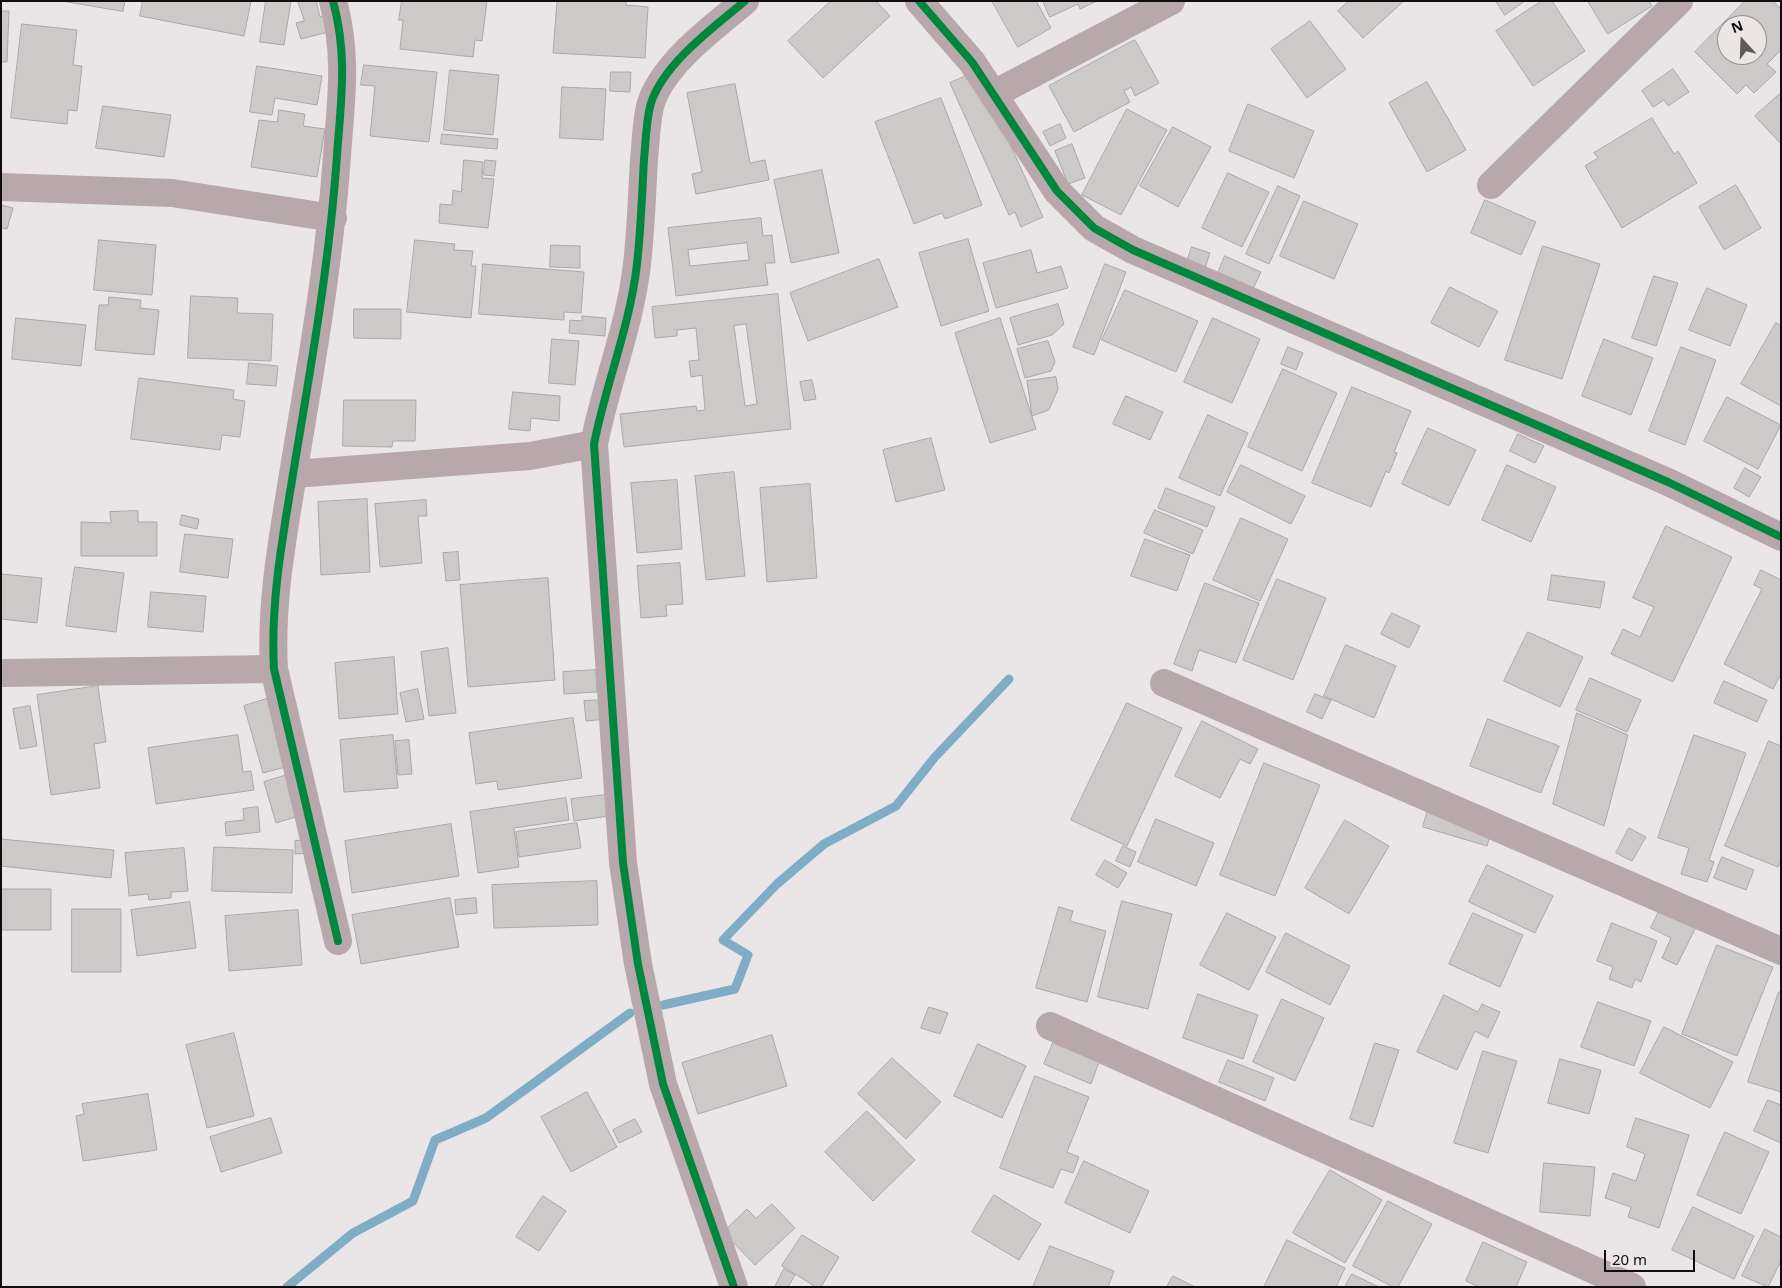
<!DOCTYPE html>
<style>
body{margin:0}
#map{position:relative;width:1782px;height:1288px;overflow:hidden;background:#eae6e7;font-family:"Noto Sans",sans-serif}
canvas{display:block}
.frame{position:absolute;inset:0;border:2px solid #0f0d0d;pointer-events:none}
.north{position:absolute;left:1717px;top:15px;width:50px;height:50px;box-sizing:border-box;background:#ebe5e6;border:1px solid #938f8f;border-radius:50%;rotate:340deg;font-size:14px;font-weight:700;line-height:20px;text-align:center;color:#0f0d0d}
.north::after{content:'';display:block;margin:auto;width:18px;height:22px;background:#5c5959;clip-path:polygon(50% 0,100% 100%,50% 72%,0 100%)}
.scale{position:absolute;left:1604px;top:1250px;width:91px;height:22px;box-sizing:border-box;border:2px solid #0f0d0d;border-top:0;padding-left:6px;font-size:15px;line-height:18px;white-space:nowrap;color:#0f0d0d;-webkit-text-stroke:4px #ebe5e6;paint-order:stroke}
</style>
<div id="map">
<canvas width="1782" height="1288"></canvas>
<div class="frame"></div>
<div class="north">N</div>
<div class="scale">20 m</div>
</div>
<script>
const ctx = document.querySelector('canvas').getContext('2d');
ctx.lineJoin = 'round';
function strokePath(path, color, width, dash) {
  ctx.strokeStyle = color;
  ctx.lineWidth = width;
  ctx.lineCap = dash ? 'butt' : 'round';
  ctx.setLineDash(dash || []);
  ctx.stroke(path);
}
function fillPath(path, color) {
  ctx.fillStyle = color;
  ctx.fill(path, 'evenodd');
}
strokePath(new Path2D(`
 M663 1005 735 989 748 955 723 940 777 884 824 844 896 806 935 757 1009 679
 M287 1287 353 1233 413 1201 435 1140 486 1118 630 1013`), '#7fadc5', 9);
const building = new Path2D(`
 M62 1H125L123 11Z
 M143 1H251L244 36 140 16Z
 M266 1H291L284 45 260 42Z
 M298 1H316L320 17 324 15 328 32 301 39 296 23 304 21Z
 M402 1H487L482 41 475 40 473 57 400 49 403 20H399Z
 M576 1H626V5L648 7 645 58 553 53 557 2Z
 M831 1H876L890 16 823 78 788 41Z
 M992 1H1036L1051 28 1018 47Z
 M1043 1H1097L1080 9 1078 4 1050 17Z
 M1349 1H1404L1363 38 1338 11Z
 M1496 1H1525L1505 15Z
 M1542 1H1552L1585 51 1533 86 1496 31Z
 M1588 1H1649L1652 6 1608 34Z
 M1745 1H1773L1781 9V50L1767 64 1776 72 1754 93 1746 85 1737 94 1695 52ZM1727 25H1757V55H1727Z
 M1 11H9L7 62H1Z
 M1310 21 1346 69 1307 98 1271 49Z
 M22 24 77 30 73 65 82 66 77 111 68 110 67 124 11 118Z
 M1135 40 1159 83 1135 96 1131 87 1124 91 1130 102 1074 132 1049 86Z
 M364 65 437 72 429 142 370 136 375 86 361 85Z
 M257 66 322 76 317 105 275 98 272 115 250 112Z
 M1673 69 1689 92 1668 106 1664 100 1653 107 1642 91Z
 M450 70 499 75 493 135 444 130Z
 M977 71 1043 217 1021 227 1015 212 1009 215 950 83Z
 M611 72H631L630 92 610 91Z
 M1427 82 1466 150 1427 172 1389 103Z
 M735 84 750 163 765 160 769 180 696 194 692 174 702 172 687 93Z
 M562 87 606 89 603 140 560 138Z
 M1781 93V144L1755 116Z
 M941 98 982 205 945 219 942 213 914 224 875 122Z
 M1248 104 1314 131 1294 178 1229 151Z
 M103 106 171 115 164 157 96 148Z
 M1127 109 1167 130 1121 215 1082 195Z
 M279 110 305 114 303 126 325 129 317 177 251 167 259 120 277 122Z
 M1652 118 1674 154 1678 151 1697 183 1622 228 1585 166 1598 158 1594 153Z
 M1060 124 1066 138 1050 146 1043 132Z
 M1173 127 1211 147 1178 207 1140 186Z
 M442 134 498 139 497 149 441 144Z
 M1072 144 1085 178 1068 184 1055 151Z
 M464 160 483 162 482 178 494 179 488 228 439 223 440 204 452 205 453 190 461 192Z
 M485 160 496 161 494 176 484 175Z
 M822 170 839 253 791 263 774 180Z
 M1228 173 1269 192 1242 247 1202 228Z
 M1736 185 1761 228 1724 250 1699 207Z
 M1278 186 1300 196 1269 264 1246 254Z
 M1485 200 1536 222 1521 255 1471 233Z
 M1304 201 1358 224 1334 279 1280 256Z
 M1 205 13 208 7 229 1 228Z
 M761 218 763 236 772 235 775 263H765L768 285 676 296 668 228ZM747 243 749 260 690 266 688 250Z
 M968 239 989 311 941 326 919 253Z
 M99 240 156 245 152 295 94 290Z
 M415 240 455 244 454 250 473 251 471 266H476L471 318 407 312Z
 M551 245 580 246V268L550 267Z
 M1543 246 1600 264 1562 379 1505 360Z
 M1192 247 1210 253 1204 271 1186 264Z
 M1031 250 1037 273 1061 266 1068 288 996 308 983 263Z
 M1225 256 1261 272 1250 295 1215 280Z
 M879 259 898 307 808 341 790 293Z
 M483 264 584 272 581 313 564 312V320L479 314Z
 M1105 264 1126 272 1094 355 1073 347Z
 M1654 276 1678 283 1656 346 1632 338Z
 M1450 287 1498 311 1479 347 1431 323Z
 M1707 288 1747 305 1730 346 1689 330Z
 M1125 290 1198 321 1176 372 1102 340Z
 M778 294 791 429 624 447 620 414 696 406 697 411 705 410 702 375 691 377 689 361 699 360 696 328 677 330V336L655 338 652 307ZM746 324 757 404 745 406 734 326Z
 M191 296 238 298 237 313 273 314 271 361 188 358Z
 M109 297 141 300 140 308 159 310 154 355 95 350 99 305H108Z
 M1058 304 1064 324 1052 335 1018 345 1010 318Z
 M354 309H401V339L354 338Z
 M582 316 606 318 605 336 569 333 570 320 582 321Z
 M16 318 86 325 81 366 12 359Z
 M1000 318 1036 429 990 443 955 333Z
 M1213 318 1260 339 1232 403 1184 382Z
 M1776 323 1781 325V406L1741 384Z
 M552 339 579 341 575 385 549 383Z
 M1604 339 1653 358 1631 415 1582 396Z
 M1048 341 1055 362 1051 371 1025 378 1017 349Z
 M1288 347 1303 353 1296 370 1281 364Z
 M1681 347 1716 360 1685 445 1649 431Z
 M249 363 278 366 276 386 247 384Z
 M1283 369 1337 393 1302 471 1248 447Z
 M1056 377 1058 389 1049 410 1032 416 1027 381Z
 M139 378 234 390 233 399 245 401 240 437 222 435 220 450 131 439Z
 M812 380 816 399 804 401 800 382Z
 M1352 387 1411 411 1394 452 1397 453 1389 473 1386 471 1371 507 1312 483Z
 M513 392 560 396 559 421 531 418 530 431 509 429Z
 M1126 396 1163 412 1150 440 1113 424Z
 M1727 397 1781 425 1758 469 1704 441Z
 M344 400H416L415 441H393L392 447 343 446Z
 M1208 415 1248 433 1220 496 1179 478Z
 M1428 428 1476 450 1449 506 1402 484Z
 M1518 434 1544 446 1535 463 1510 451Z
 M931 438 945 490 896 502 883 450Z
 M1241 465 1305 496 1291 524 1227 492Z
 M1507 465 1556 487 1531 542 1482 520Z
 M1745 468 1761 477 1749 497 1734 488Z
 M734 472 745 576 706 580 695 476Z
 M677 480 682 549 637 553 631 483Z
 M810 484 817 578 767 582 760 488Z
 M1166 488 1215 507 1207 527 1158 508Z
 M367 499 370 572 321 575 318 502Z
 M426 500 427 516H418L422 563 380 567 375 504Z
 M1155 510 1203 530 1193 554 1144 533Z
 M138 511V522H157V556H81V522L111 523 110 512Z
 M182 515 199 519 197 529 180 525Z
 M1241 518 1288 539 1260 601 1213 580Z
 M1666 526 1732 557 1673 682 1611 654 1623 629 1640 637 1654 607 1633 598Z
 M185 534 233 539 228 578 180 572Z
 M1145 539 1190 555 1177 591 1131 576Z
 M458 552 460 580 446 581 443 553Z
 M680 563 683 604 666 605 667 616 641 618 637 566Z
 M75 567 124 573 116 632 66 626Z
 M1761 570 1781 580V674L1773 689 1724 664 1762 589 1754 585Z
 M1 574 42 578 37 623 1 619Z
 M1552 575 1605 582 1600 608 1548 600Z
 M548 578 555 680 468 687 460 585Z
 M1277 579 1326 598 1293 680 1243 660Z
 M1205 583 1259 603 1236 663 1199 650 1192 671 1174 664Z
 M151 592 206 596 203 632 148 627Z
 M1392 613 1420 626 1409 648 1381 634Z
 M1528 632 1583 657 1560 707 1504 681Z
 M1346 645 1396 666 1374 718 1324 696Z
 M448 648 456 713 429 716 421 652Z
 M394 657 398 714 339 719 335 663Z
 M596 670 597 692 564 694 563 672Z
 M1590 678 1641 700 1627 732 1576 710Z
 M1724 681 1767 700 1757 722 1714 703Z
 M98 686 106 742 94 744 100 788 51 795 37 695Z
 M418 689 424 719 406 722 400 693Z
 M1315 694 1331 700 1322 719 1307 712Z
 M273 697 293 765 263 773 244 706Z
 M606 700 607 719 586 721 584 701Z
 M1127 703 1182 728 1127 846 1071 820Z
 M30 706 37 746 20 749 13 709Z
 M1577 713 1628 735 1604 826 1553 804Z
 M573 718 582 778 498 790 497 781 476 784 469 733Z
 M1488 719 1559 746 1541 793 1470 766Z
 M1202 721 1258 749 1250 764 1240 759 1220 798 1175 776Z
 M238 735 243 772 251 771 254 790 156 804 148 748Z
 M393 735 398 788 344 792 340 740Z
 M1694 735 1746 753 1709 860 1714 862 1707 882 1681 874 1689 848 1658 838Z
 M409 740 412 774 398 775 395 741Z
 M1769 741 1781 746V861L1778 867 1725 846Z
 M1264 763 1320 785 1275 896 1220 875Z
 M294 773 305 814 276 823 264 782Z
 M606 795 609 816 574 821 571 799Z
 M566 798 569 820 514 828 519 867 478 873 470 812Z
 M1429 806 1493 825 1487 846 1423 827Z
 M258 807 260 832 226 836 225 822 244 820 243 809Z
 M1156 819 1214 843 1196 886 1138 862Z
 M1345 820 1389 846 1349 914 1305 888Z
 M577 823 581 848 519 857 516 832Z
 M451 824 459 876 352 893 345 841Z
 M1629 828 1646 837 1632 861 1616 853Z
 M1 839 114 850 111 878 1 866Z
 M309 840 310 853 295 854V841Z
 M1123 846 1136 852 1130 867 1116 861Z
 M214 847 293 850 292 893 212 891Z
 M184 848 188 891 171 892V898L149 900 148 894 129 896 125 853Z
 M1722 857 1754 870 1746 890 1714 878Z
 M1105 860 1127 873 1118 888 1096 875Z
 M1487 865 1553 896 1535 933 1469 902Z
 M597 881 598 925 494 928 492 885Z
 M2 889H51V930H2Z
 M450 898 459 947 361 964 352 915Z
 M476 898 477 913 456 915 455 900Z
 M1122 901 1172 914 1148 1009 1098 997Z
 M190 902 196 948 137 956 131 910Z
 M1059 907 1073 911 1070 921 1106 931 1087 1002 1036 988Z
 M1661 907 1697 925 1677 965 1662 958 1671 938 1651 928Z
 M72 909H121V972H72Z
 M298 910 302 965 229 971 225 916Z
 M1227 913 1276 937 1249 990 1200 965Z
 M1473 913 1523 935 1500 987 1449 964Z
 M1612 923 1657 941 1641 982 1635 979 1632 988 1609 979 1613 967 1597 961Z
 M1286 933 1350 966 1330 1005 1266 972Z
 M1717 945 1773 967 1737 1056 1682 1034Z
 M1779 992H1781V1092L1748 1082Z
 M1198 994 1258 1015 1243 1059 1183 1038Z
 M1444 995 1478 1012 1482 1004 1500 1012 1488 1038 1475 1031 1457 1070 1417 1052Z
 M1282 999 1324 1018 1295 1081 1253 1062Z
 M1598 1002 1651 1021 1634 1066 1581 1047Z
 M929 1007 948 1013 940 1034 921 1028Z
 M1664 1027 1733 1062 1710 1108 1640 1073Z
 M234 1033 254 1116 207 1128 186 1045Z
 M772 1035 787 1086 698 1114 682 1063Z
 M1053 1043 1099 1062 1091 1084 1044 1064Z
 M1375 1043 1399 1050 1373 1127 1350 1119Z
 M978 1044 1026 1066 1002 1118 954 1096Z
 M1483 1051 1517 1061 1488 1153 1454 1143Z
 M892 1058 941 1102 906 1139 858 1094Z
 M1560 1059 1601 1070 1589 1114 1548 1103Z
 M1228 1060 1274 1078 1265 1101 1219 1082Z
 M1035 1076 1089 1097 1067 1152 1079 1157 1073 1173 1061 1169 1053 1188 1000 1168Z
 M587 1092 617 1147 571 1172 541 1117Z
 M148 1094 157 1150 83 1161 76 1116 84 1114 82 1104Z
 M1768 1100 1781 1105V1143L1754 1131Z
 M867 1111 915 1160 873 1201 825 1152Z
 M271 1118 282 1153 221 1172 210 1137Z
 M1636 1118 1689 1135 1659 1228 1628 1217 1631 1207 1605 1198 1613 1173 1636 1181 1645 1154 1627 1147Z
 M635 1119 642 1132 619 1143 613 1130Z
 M1725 1132 1769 1152 1741 1214 1697 1195Z
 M1084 1161 1149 1191 1130 1233 1065 1203Z
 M1544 1163 1595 1167 1590 1216 1540 1212Z
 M1330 1170 1382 1200 1345 1263 1293 1233Z
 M994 1195 1041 1224 1019 1260 972 1232Z
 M543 1196 566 1211 539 1251 516 1237Z
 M1388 1201 1432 1224 1398 1287H1393L1353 1266Z
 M772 1204 795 1228 755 1265 723 1232 747 1209 756 1218Z
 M1693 1207 1754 1236 1734 1279 1672 1250Z
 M1765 1229 1781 1237V1261L1768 1287 1742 1276Z
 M802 1235 839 1257 821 1287H816L782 1266Z
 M1287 1240 1345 1268 1336 1287H1264Z
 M1483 1242 1527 1262 1516 1287H1479L1466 1281Z
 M1050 1246 1114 1271 1108 1287H1033Z
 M784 1269 795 1275 788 1287H775Z
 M1352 1274 1379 1287H1345Z
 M1173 1276 1195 1287H1167Z`);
fillPath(building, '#ccc9c9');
strokePath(building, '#aaa7a8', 1);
strokePath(new Path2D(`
 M333 1C348 56 341 100 337 155 330 258 312 360 295 462 284 531 270 599 274 669L338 941
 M919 1 972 62 1057 191 1094 228 1133 250 1668 482 1781 537
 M994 94 1171 1
 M1491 185 1679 1
 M1 187 172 193 333 218
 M294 474 530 456 594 444
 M1 673 274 669
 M1164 683 1781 951
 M1050 1026 1632 1287
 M734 1287 663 1084 638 964 623 863 594 444C606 383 630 326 637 264 641 229 642 194 644 159 646 141 646 120 651 103 664 63 714 27 745 1`), '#b9a8ab', 28);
strokePath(new Path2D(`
 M333 1C348 56 341 100 337 155 330 258 312 360 295 462 284 531 270 599 274 669L338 941
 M919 1 972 62 1057 191 1094 228 1133 250 1668 482 1781 537
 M734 1287 663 1084 638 964 623 863 594 444C606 383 630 326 637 264 641 229 642 194 644 159 646 141 646 120 651 103 664 63 714 27 745 1`), '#00873e', 8);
</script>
